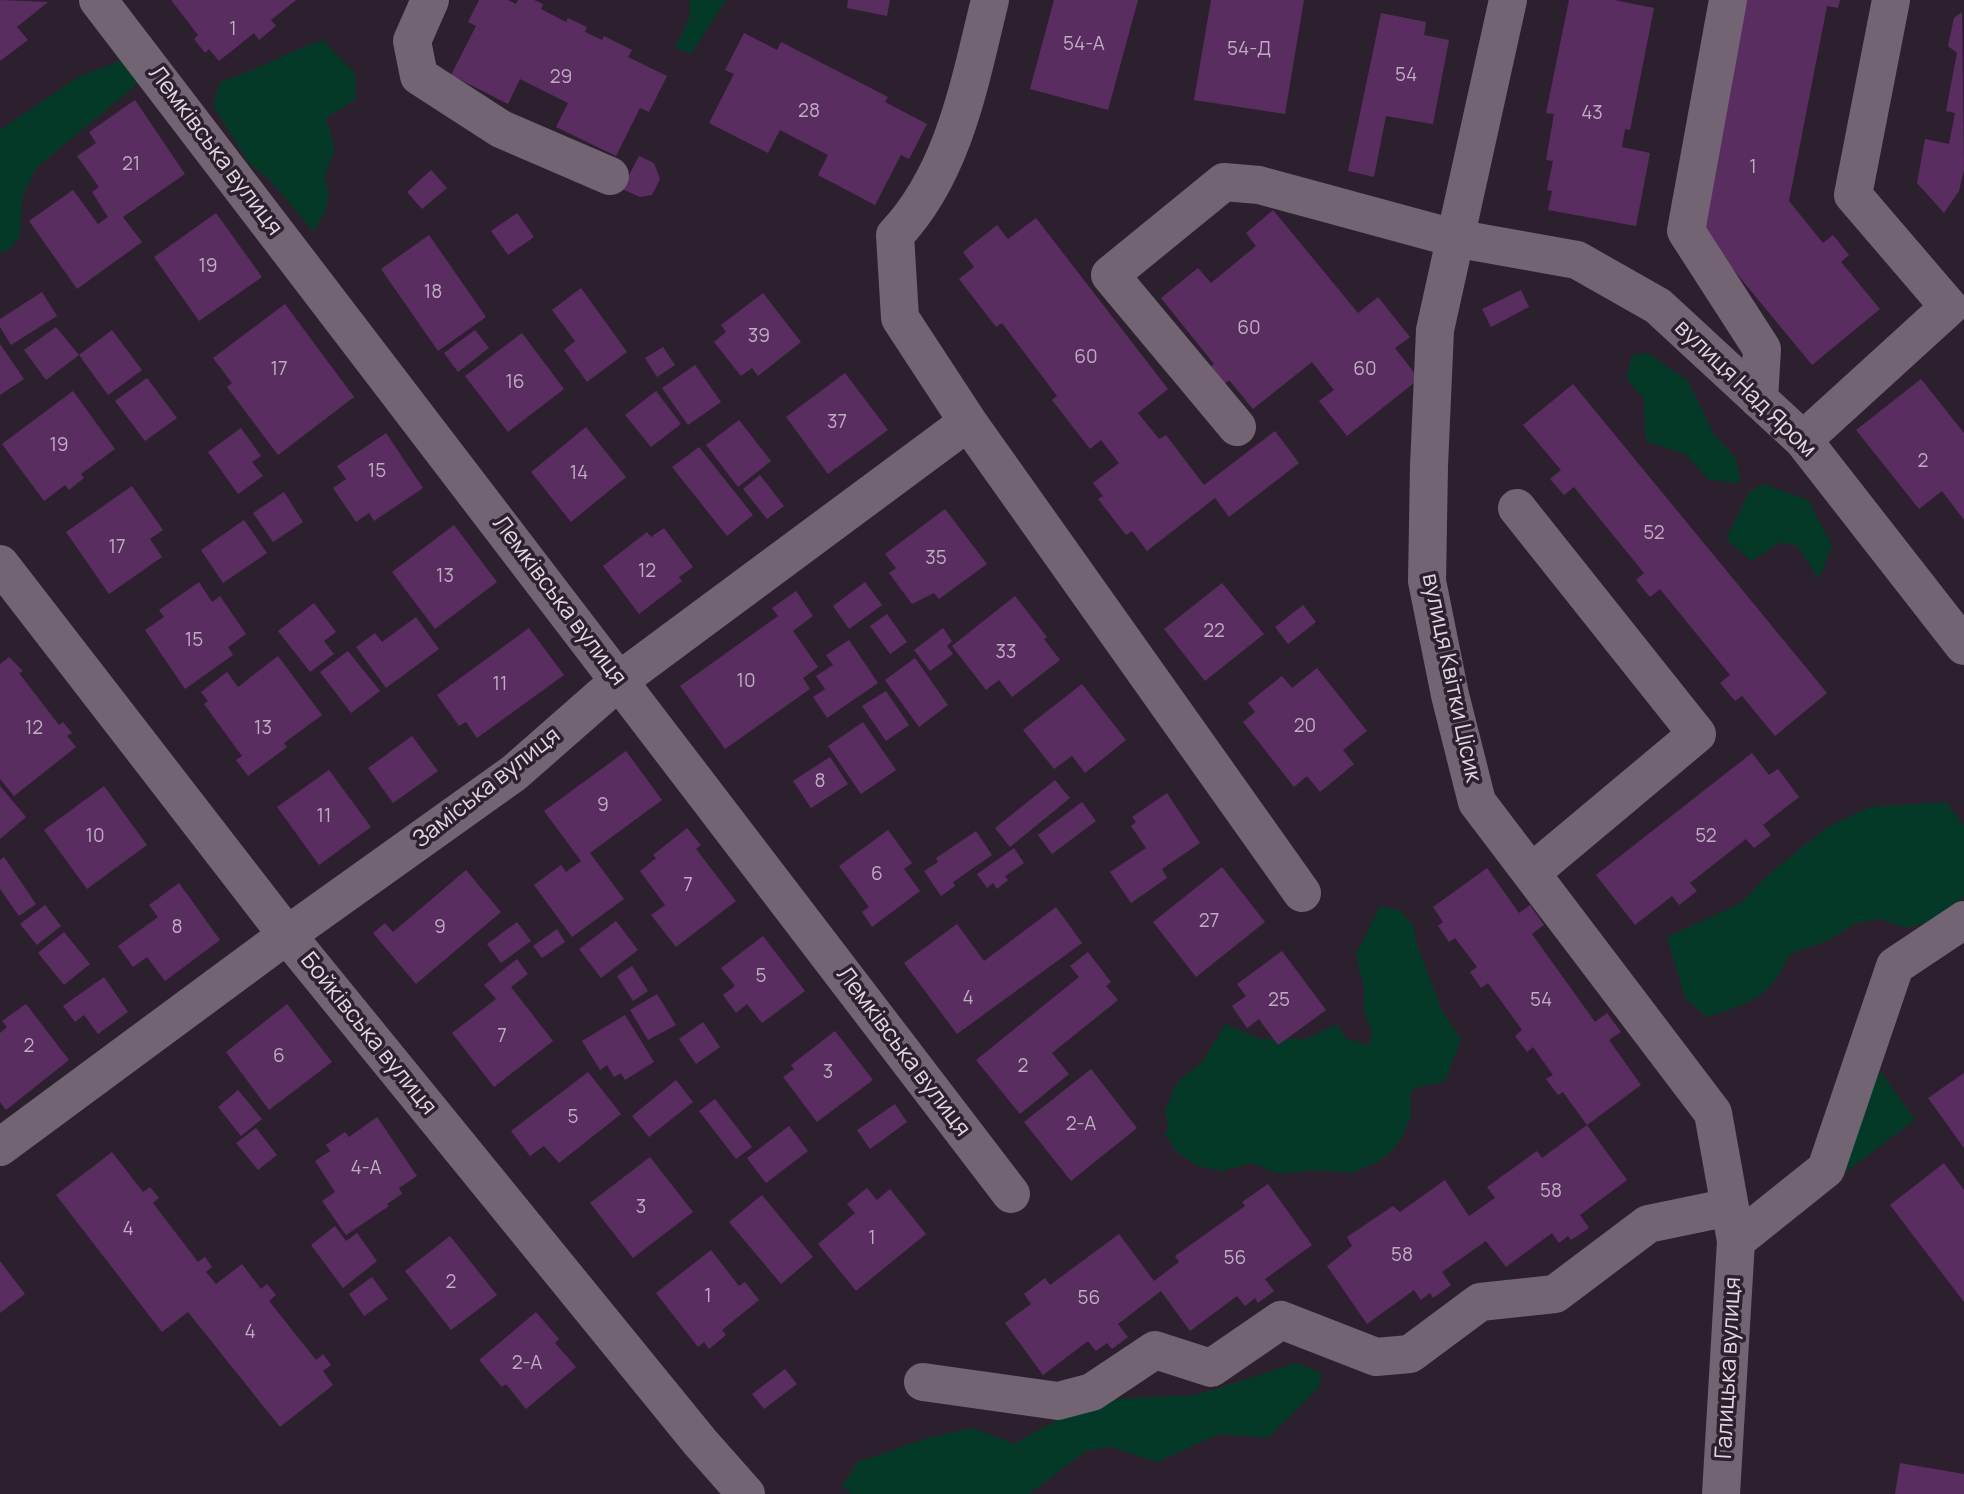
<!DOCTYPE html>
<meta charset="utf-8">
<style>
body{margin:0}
canvas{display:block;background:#2c202e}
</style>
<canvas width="1964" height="1494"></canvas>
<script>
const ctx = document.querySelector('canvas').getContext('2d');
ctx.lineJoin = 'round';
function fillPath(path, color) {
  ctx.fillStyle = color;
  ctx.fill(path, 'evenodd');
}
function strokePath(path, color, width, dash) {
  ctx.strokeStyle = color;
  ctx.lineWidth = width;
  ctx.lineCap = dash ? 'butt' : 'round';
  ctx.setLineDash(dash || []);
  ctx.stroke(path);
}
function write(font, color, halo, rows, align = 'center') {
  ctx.font = font + ' Manrope,sans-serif';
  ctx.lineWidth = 7;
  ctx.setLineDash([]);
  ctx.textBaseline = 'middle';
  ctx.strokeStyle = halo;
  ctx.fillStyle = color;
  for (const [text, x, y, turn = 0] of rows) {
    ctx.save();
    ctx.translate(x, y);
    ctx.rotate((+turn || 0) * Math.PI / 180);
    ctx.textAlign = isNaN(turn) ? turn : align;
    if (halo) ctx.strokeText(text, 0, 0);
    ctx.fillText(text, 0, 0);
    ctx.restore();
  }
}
fillPath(new Path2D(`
 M690 0H726L691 54 675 47 689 20Z
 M323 40 356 75 355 100 326 118 335 149 324 177C333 198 326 215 313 231L269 179 248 162 213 105 220 82C256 71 287 52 323 40Z
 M122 60 142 80 36 168 22 198 20 236 6 253 0 251V130L78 77Z
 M1648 353 1688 381 1713 433 1735 457 1741 483 1709 480 1686 455 1646 441 1643 398 1626 378 1632 355Z
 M1764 484 1808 500 1832 545 1819 579 1797 546 1780 542 1752 561 1726 539 1749 492Z
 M1946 802 1964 826V896L1939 920 1906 928 1880 919 1856 923 1827 941 1790 954C1769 999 1752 1002 1707 1017L1685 998 1667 937 1741 903 1766 877 1826 828 1870 807Z
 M1380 906 1400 911 1412 924 1417 945 1443 1013 1461 1039 1445 1081 1414 1088 1410 1096 1411 1116 1400 1141 1383 1159 1353 1173 1317 1170 1279 1174 1252 1163 1223 1171 1197 1166 1176 1151 1165 1134 1168 1128 1165 1111 1177 1082 1203 1061 1225 1024 1261 1039H1306L1336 1024 1347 1039 1368 1045 1372 1034 1364 1009V988L1356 954Z
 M1872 1059 1915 1120 1839 1177Z
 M1296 1363 1321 1373 1320 1386 1268 1438 1219 1434 1157 1462 1111 1447 1086 1451 1029 1494H852L842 1486 858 1462 931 1437 973 1428 1014 1444 1093 1400 1196 1395Z`), '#053927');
fillPath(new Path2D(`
 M0 0 48 2 17 27 28 40 0 61Z
 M171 0H296L271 20 276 26 259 40 254 33 219 61 209 49 205 53 194 39 198 35Z
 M479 0H508L516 4 518 0H534L543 4 541 9 566 22 568 18 587 27 585 32 602 40 604 36 632 50 628 57 667 76 649 112 640 108 616 156 556 127 568 103 520 79 508 104 451 75 476 26 468 22Z
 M848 0H890L887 16 847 8Z
 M1054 0H1138L1108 110 1030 89Z
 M1211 0H1304L1285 114 1194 100Z
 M1569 0H1614L1654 8 1630 130 1625 129 1622 147 1650 153 1636 226 1548 210 1552 191 1547 190 1553 161 1546 160 1554 114 1546 113Z
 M1743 0H1840L1838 8 1827 6 1789 201 1823 243 1833 235 1849 255 1841 262 1880 309 1812 365 1699 228Z
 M1962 12 1964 170 1959 191 1944 213 1917 183 1925 139 1949 144 1955 113 1946 111 1957 53 1948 46 1954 18Z
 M1381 13 1426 22 1424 35 1449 40 1433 124 1386 116 1374 177 1348 171Z
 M744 33 777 50 781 42 888 97 885 102 927 124 909 159 901 155 875 205 818 175 828 155 780 130 768 153 709 123 734 74 725 70Z
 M135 100 185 174 123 217 142 242 77 289 29 221 73 190 98 224 108 217 92 192 99 187 77 156 96 143 89 132Z
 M639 156 654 163 660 179 652 195 640 197 622 189Z
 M431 170 447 188 422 209 407 192Z
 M1273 210 1358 313 1378 297 1410 337 1395 348 1419 379 1347 436 1319 401 1334 390 1312 362 1253 409 1229 380 1217 390 1203 372 1214 364 1161 298 1198 268 1211 283 1256 246 1246 233Z
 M216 213 262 277 199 321 154 257Z
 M517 213 534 237 508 255 491 231Z
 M1036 218 1168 389 1138 413 1159 439 1166 435 1204 485 1275 431 1299 463 1229 517 1215 498 1147 551 1132 531 1126 535 1098 499 1103 496 1093 483 1119 463 1101 440 1090 449 1052 400 1057 396 1002 323 996 327 959 279 974 267 963 252 997 225 1008 239Z
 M429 235 486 317 438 351 381 269Z
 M581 288 627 352 587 382 564 350 575 341 552 310Z
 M1521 290 1529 307 1491 327 1482 309Z
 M42 292 57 316 11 345 0 327V319Z
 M763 293 801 342 758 376 752 368 741 376 714 342 726 332 721 325Z
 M285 304 354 397 278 455 227 387 232 383 213 358Z
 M56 327 79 355 112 330 142 370 108 395 79 355 46 380 24 350Z
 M475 330 489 348 458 372 444 353Z
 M522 333 564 389 508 432 465 376Z
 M0 344 24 379 0 395Z
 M663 347 675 365 657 377 645 358Z
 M695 365 721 402 688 425 662 388Z
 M845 373 888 430 828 474 786 417Z
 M147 378 177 418 145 441 115 401Z
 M1921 379 1964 433V520L1942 491 1919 509 1856 430Z
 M1573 384 1827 693 1775 736 1742 696 1735 701 1720 683 1730 675 1660 589 1650 597 1636 580 1644 573 1574 487 1564 495 1550 479 1561 470 1523 425Z
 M73 391 115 449 81 474 84 478 69 490 65 485 44 501 2 444Z
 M656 391 681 424 651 447 625 415Z
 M739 420 771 461 738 487 706 445Z
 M586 427 626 477 571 522 531 472Z
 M241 428 261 456 252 462 263 476 238 494 208 452Z
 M386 433 423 488 374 521 369 513 356 522 333 488 346 479 337 466Z
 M699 447 753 515 727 536 672 467Z
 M760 475 784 506 767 519 743 489Z
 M132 486 163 530 150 539 162 557 109 594 66 532Z
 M284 492 303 522 273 542 253 513Z
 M945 509 987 564 939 599 934 593 912 604 889 573 896 568 885 554Z
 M244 520 267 553 223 583 201 550Z
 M454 525 497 582 435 629 392 572Z
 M664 528 693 567 679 577 682 581 639 614 603 566 647 532 651 537Z
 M199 582 212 602 220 596 246 634 228 647 233 655 185 689 145 630 164 617 159 610Z
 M865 582 882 605 849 629 833 606Z
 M1222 583 1264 634 1205 681 1164 629Z
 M796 591 813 616 793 631 818 667 803 678 810 689 725 749 680 686 778 616 772 608Z
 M1015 596 1047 637 1044 639 1060 660 1012 697 999 680 986 690 952 646Z
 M314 603 336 632 324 641 334 654 310 672 278 631Z
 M1303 605 1316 622 1288 644 1275 627Z
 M887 614 907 642 890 654 870 626Z
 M416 617 439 649 386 688 356 647 375 633 382 642Z
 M529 628 564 675 477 738 466 722 459 726 437 695Z
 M943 628 952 641 947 646 953 654 930 671 914 650Z
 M849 640 878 683 827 718 813 697 825 689 816 676 833 665 826 655Z
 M348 651 380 691 351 713 320 672Z
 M278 656 322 715 284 743 287 747 248 776 236 760 242 756 204 704 208 701 201 692 227 672 238 687Z
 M9 657 23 671 19 673 59 725 63 722 72 733 67 736 76 747 14 796 0 779V664Z
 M915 658 948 705 919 727 885 680Z
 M1317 668 1367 731 1343 750 1354 764 1320 792 1307 776 1294 787 1243 722 1255 712 1248 703 1282 676 1292 688Z
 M1082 684 1126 740 1085 773 1072 756 1054 769 1023 730Z
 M886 691 909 725 886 741 862 706Z
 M863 722 896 770 861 794 828 746Z
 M412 736 438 771 393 803 368 768Z
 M626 751 662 800 590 853 624 899 572 937 534 885 561 865 566 872 581 861 544 811Z
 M1752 753 1769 775 1778 769 1799 797 1763 825 1771 835 1754 848 1746 839 1690 883 1697 891 1679 905 1672 896 1635 925 1596 875Z
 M830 757 848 784 811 808 793 781Z
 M329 770 371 827 319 865 277 807Z
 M1055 780 1070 798 1010 847 995 828Z
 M0 786 26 817 0 839Z
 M104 786 147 845 87 889 44 830Z
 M1167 793 1200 843 1162 869 1167 878 1131 903 1110 872 1146 848 1131 826 1136 822 1132 817Z
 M1082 802 1096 821 1052 854 1038 835Z
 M687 828 701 845 696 849 736 901 676 947 651 915 665 905 640 871 656 858 653 855Z
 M888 830 912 863 904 869 920 891 872 927 862 912 869 907 839 866Z
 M976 831 992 855 953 882 955 886 941 896 924 871 938 862 936 858Z
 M1014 848 1024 863 1005 876 1008 880 997 889 993 883 987 888 977 874Z
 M4 857 36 904 19 916 0 889V860Z
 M1222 867 1265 922 1196 977 1153 922Z
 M1487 868 1519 913 1530 905 1544 925 1532 934 1595 1022 1607 1013 1621 1032 1609 1040 1641 1085 1587 1125 1563 1092 1558 1095 1546 1079 1553 1075 1533 1047 1527 1052 1515 1036 1522 1030 1488 983 1481 988 1470 972 1477 967 1455 938 1449 942 1438 926 1443 922 1433 907Z
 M466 870 501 912 416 984 373 933 385 923 393 932Z
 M179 883 220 940 165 981 147 957 133 967 118 946 158 917 149 905Z
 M45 905 61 926 37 945 20 924Z
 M1056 907 1082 943 957 1034 904 963 957 924 984 961Z
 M616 921 638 950 601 978 579 949Z
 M517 922 531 941 501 963 487 944Z
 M557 929 565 942 542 958 533 946Z
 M64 932 90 964 64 985 38 953Z
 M763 936 805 991 762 1023 747 1004 736 1013 723 995 735 986 721 968Z
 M1282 951 1326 1010 1278 1045 1259 1019 1247 1028 1232 1006 1246 996 1237 984Z
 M1088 952 1111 982 1106 986 1118 1000 1052 1053 1069 1074 1020 1114 976 1060 1079 977 1070 966Z
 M517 959 528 974 511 987 553 1041 494 1087 452 1033 496 999 484 985Z
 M632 966 648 991 633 1001 617 976Z
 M104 977 128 1012 98 1034 84 1015 75 1022 63 1006Z
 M657 994 676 1025 648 1040 630 1010Z
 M26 1004 69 1060 6 1110 0 1102V1033L7 1027 2 1021Z
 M287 1004 332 1062 269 1110 226 1052Z
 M625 1015 654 1062 625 1080 621 1073 614 1077 607 1065 600 1070 582 1041Z
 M703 1022 720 1047 696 1064 679 1039Z
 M835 1031 873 1080 817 1122 783 1077 794 1069 791 1065Z
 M1091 1069 1137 1128 1071 1181 1024 1122Z
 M588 1072 621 1114 559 1163 544 1146 530 1156 511 1131Z
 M1964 1073V1148L1928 1098Z
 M676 1080 693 1102 649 1137 632 1116Z
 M238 1090 262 1119 241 1136 218 1107Z
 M715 1099 752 1147 736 1159 699 1111Z
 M895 1104 907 1122 870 1149 857 1130Z
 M377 1117 417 1176 399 1188 402 1194 387 1204 389 1206 346 1235 322 1201 335 1192 315 1161 330 1151 326 1145 345 1132 349 1137Z
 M1587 1125 1627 1180 1580 1215 1589 1228 1571 1240 1568 1236 1559 1243 1552 1233 1506 1267 1486 1241 1442 1272 1451 1285 1433 1298 1430 1293 1421 1300 1414 1290 1367 1324 1327 1266 1352 1246 1347 1237 1393 1206 1400 1212 1445 1180 1469 1216 1495 1198 1487 1187 1537 1151 1542 1158Z
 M789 1126 808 1151 766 1183 747 1158Z
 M256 1128 277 1155 258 1170 236 1143Z
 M112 1152 143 1192 150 1187 159 1198 153 1203 198 1262 205 1257 212 1267 206 1272 216 1284 242 1264 261 1289 267 1284 276 1295 269 1301 316 1360 323 1354 331 1365 323 1371 333 1385 280 1427 188 1312 162 1332 56 1195Z
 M650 1157 693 1212 633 1258 590 1203Z
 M1944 1163 1964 1190V1302L1890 1205Z
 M1268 1184 1312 1245 1265 1279 1274 1291 1258 1303 1255 1298 1245 1306 1237 1296 1190 1331 1161 1291 1118 1324 1128 1337 1112 1349 1107 1343 1096 1351 1088 1341 1043 1375 1005 1323 1031 1304 1024 1294 1045 1278 1050 1285 1119 1234 1154 1281 1179 1262 1175 1256 1245 1206 1242 1202Z
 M867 1188 877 1200 890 1189 926 1234 856 1291 818 1244 855 1213 847 1204Z
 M762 1195 813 1257 781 1284 729 1222Z
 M335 1226 346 1241 357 1233 377 1261 343 1288 311 1245Z
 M450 1236 497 1295 451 1330 405 1271Z
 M711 1250 739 1286 745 1282 759 1300 722 1330 726 1335 709 1349 704 1342 698 1347 656 1293Z
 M0 1261 25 1294 0 1313Z
 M372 1277 388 1299 364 1316 349 1294Z
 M536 1312 559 1339 555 1343 576 1367 526 1409 506 1384 502 1387 479 1360Z
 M785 1369 797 1384 764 1409 752 1394Z
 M1900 1463 1964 1474V1494H1895Z`), '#5a2d60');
strokePath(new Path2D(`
 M98 0 1011 1194
 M430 0 412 41 419 76 501 129 610 176
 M990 0C970 81 954 173 895 235L900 318 968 422 1302 893
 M1508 0 1435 330 1429 466 1427 581 1450 695 1477 802 1713 1113 1736 1241 1721 1494
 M1728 0 1686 231 1762 349 1759 400
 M1237 427 1110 275 1224 182 1259 185 1454 238 1577 260 1658 306 1803 440 1964 646
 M1803 440 1949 307 1853 195 1891 0
 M1517 508 1697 734 1531 873
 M0 564 287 935 700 1442 746 1494
 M0 1147 287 935 514 773 620 680 968 422
 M1736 1241 1826 1169 1895 966 1964 920
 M923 1382 1058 1401 1092 1392 1155 1350 1211 1368 1281 1320 1376 1357 1410 1354 1480 1302 1555 1294 1648 1224 1730 1207`), '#726473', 38);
write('19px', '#beadc1', null, [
 ["1",233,30],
 ["54-А",1084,45],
 ["54-Д",1249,50],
 ["54",1406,76],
 ["29",561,78],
 ["28",809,112],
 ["43",1592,114],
 ["21",131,165],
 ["1",1753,168],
 ["19",208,267],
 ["18",433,293],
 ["60",1249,329],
 ["39",759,337],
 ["60",1086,358],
 ["17",279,370],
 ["60",1365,370],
 ["16",515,383],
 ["37",837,423],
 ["19",59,446],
 ["2",1923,462],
 ["15",377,472],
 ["14",579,474],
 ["52",1654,534],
 ["17",117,548],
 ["35",936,559],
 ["12",647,572],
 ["13",445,577],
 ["22",1214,632],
 ["15",194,641],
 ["33",1006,653],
 ["10",746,682],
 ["11",500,685],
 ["20",1305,727],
 ["12",34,729],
 ["13",263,729],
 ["8",820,782],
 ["9",603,806],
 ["11",324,817],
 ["10",95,837],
 ["52",1706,837],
 ["6",877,875],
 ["7",688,886],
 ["27",1209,922],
 ["8",177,928],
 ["9",440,928],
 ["5",761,977],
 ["4",968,999],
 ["25",1279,1001],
 ["54",1541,1001],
 ["7",502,1037],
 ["2",29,1047],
 ["6",279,1057],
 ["2",1023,1067],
 ["3",828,1073],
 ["5",573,1118],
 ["2-А",1081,1125],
 ["4-А",366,1169],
 ["58",1551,1192],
 ["3",641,1208],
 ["4",128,1230],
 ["1",872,1239],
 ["58",1402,1256],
 ["56",1235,1259],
 ["2",451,1283],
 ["1",708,1297],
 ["56",1089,1299],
 ["4",250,1333],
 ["2-А",527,1364]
]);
write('23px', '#e0d8e1', '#2c202e', [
 ["Лемківська вулиця",215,151,53],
 ["вулиця Над Яром",1745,389,44],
 ["Лемківська вулиця",559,601,53],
 ["вулиця Квітки Цісик",1451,678,78],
 ["Заміська вулиця",487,788,-38],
 ["Бойківська вулиця",368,1034,51],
 ["Лемківська вулиця",903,1052,53],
 ["Галицька вулиця",1729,1368,-87]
]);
</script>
